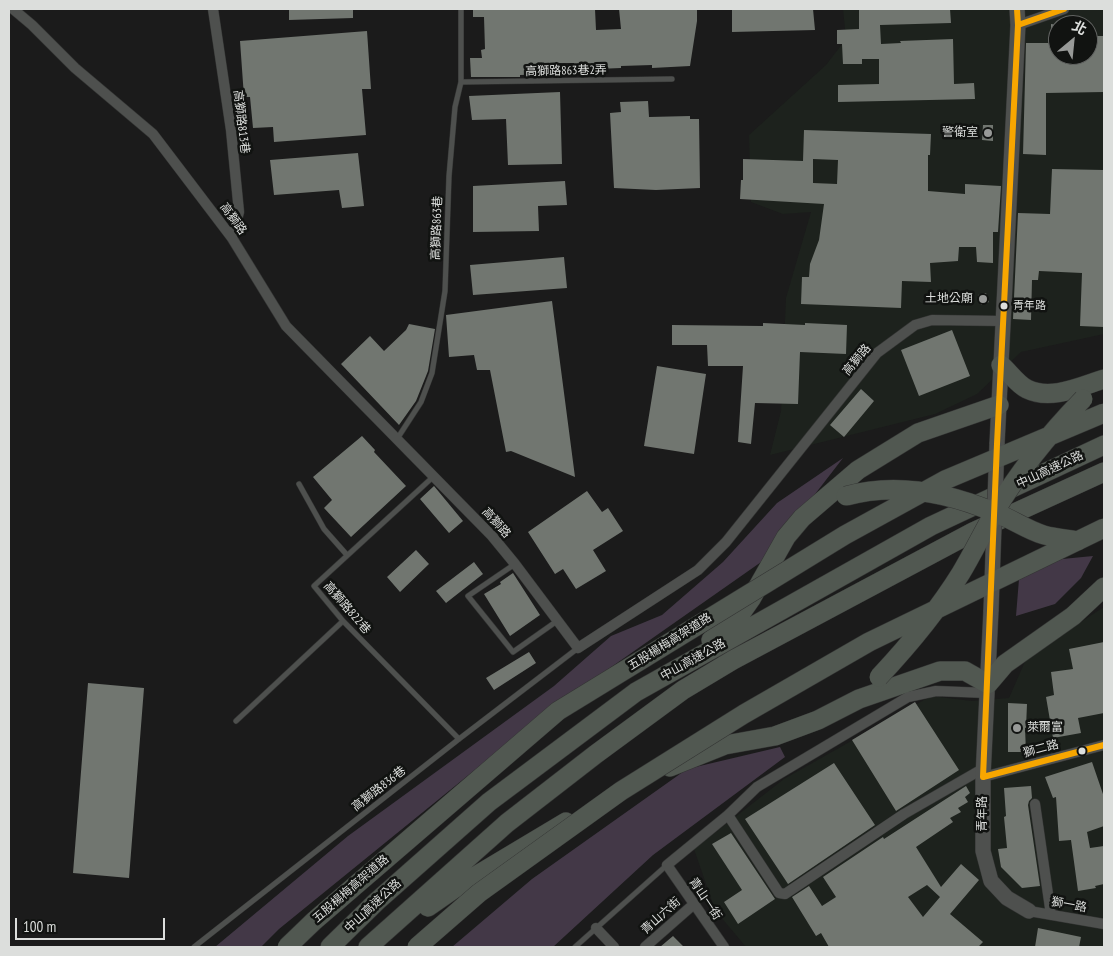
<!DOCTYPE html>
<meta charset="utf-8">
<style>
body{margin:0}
#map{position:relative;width:1113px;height:956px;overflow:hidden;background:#1b1b1b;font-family:"PT Sans Narrow","Noto Sans TC",sans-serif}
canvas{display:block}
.frame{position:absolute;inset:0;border:10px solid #dcdedc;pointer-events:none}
.north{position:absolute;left:1048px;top:15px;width:50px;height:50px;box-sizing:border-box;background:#111311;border:1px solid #626462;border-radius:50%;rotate:28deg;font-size:14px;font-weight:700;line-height:20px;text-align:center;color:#dcdedc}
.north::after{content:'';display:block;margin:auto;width:18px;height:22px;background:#989a98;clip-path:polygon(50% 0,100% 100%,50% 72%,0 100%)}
.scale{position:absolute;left:15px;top:918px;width:150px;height:22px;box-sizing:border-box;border:2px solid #dcdedc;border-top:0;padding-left:6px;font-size:15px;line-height:18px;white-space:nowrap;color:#dcdedc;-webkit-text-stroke:4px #111311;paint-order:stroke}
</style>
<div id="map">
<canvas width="1113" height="956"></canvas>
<div class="frame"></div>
<div class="north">北</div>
<div class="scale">100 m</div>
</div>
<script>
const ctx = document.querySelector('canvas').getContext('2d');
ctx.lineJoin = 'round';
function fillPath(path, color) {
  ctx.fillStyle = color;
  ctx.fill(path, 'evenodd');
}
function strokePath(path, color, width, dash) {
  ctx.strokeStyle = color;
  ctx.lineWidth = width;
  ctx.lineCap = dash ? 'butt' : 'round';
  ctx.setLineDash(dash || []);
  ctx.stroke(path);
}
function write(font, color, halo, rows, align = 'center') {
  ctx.font = font + ' "PT Sans Narrow","Noto Sans TC",sans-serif';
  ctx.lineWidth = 5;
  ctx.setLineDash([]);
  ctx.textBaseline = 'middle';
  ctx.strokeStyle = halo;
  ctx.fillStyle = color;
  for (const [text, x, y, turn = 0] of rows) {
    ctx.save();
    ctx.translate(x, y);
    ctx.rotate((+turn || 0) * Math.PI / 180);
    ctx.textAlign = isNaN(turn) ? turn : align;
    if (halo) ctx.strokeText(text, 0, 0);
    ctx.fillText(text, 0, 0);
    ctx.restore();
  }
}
fillPath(new Path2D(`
 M843 9H1104V334L1021 352 977 394 935 414 770 455 781 411 786 298 811 212 783 214 751 202 749 135 826 65 846 39ZM1058 25H1088V55H1058Z
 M1104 607V947H746L715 910 694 849 784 779 931 696 972 701 1009 698 1027 657Z`), '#1d221d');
fillPath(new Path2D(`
 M843 458 764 560 540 717 279 929 261 947H215L348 836 554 686 611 636 662 615 723 562 777 503Z
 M1093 556 1081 578 1055 604 1016 616 1019 579 1052 560Z
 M780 747 785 757 653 855 553 947H452L532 879 687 769Z`), '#433847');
fillPath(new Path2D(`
 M289 9H353V18L289 20Z
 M473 9H595L596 30 621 29 619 9H697V21L690 66 652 68V65L621 66V68L597 69V71L575 72 574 63H551V74L520 75V77H471L470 58H482L481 50 485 49 484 17H473Z
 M732 9H813L815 30 732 32Z
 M859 9H950L951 23 880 25 881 44 901 43 900 41 953 39 954 84 974 83 975 99 838 102V85L879 84V59H862V64H843L842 44H837V30L859 29Z
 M1051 24 1058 25V55H1088V36H1104V92L1046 93V155L1023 154 1026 43H1051Z
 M367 31 371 89H362L366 135 274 142 273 127 253 128 250 97H244L240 41Z
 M560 92 562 164 508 165 506 119 472 120 469 96Z
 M648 101 649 117 690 116V119H699L700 188 656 190 614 188 610 113 621 112 620 102Z
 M983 125H993V141L982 140Z
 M804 130 931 134 930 155H928V191L965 194V184L1001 186 998 232H993V263L977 262 976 247H959L958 261 930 263 931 282 902 281 901 308 801 304 802 277H809L810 264 819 240 824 204 740 199 741 180H743V159L803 161ZM813 159 838 160 837 184 813 183Z
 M358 153 364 206 342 208 339 190 274 195 270 160Z
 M1052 169 1104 170V327L1080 326 1082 273 1039 271 1038 280H1032L1031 320 1013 319 1018 213 1050 214Z
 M565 181 567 205 538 206 539 231 473 232V186Z
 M564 257 567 288 473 295 470 265Z
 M986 293 989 302 981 305 978 295Z
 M552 301 575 477 511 451 506 452 490 370H477L474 355 449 357 446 315Z
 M763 323 805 325V323L847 325 846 354 800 352 798 404 755 403 751 444 738 442 743 366H708L707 345H672V325L763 326Z
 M409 324 435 329 428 371 416 401 399 425 341 364 370 336 384 351 406 330Z
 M952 330 970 376 919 396 901 350Z
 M657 366 706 374 694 454 644 446Z
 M861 389 874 401 844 437 830 425Z
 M362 436 375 450 374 452 406 486 351 537 324 508 332 500 313 477Z
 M434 486 463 521 449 533 420 499Z
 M587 491 602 512 608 508 623 531 593 550 606 571 576 589 563 569 555 574 528 532Z
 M416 550 429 564 400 592 387 577Z
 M474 562 483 574 446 603 436 591Z
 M513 573 540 615 510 636 484 594 501 584 500 582Z
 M1104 642V713L1078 718 1081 733 1053 738 1046 697 1054 695 1051 672 1073 669 1069 649Z
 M529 652 536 663 494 690 486 678Z
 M88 683 144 688 129 878 73 873Z
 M915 702 959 770 896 811 852 740Z
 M1008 703 1027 704 1026 728H1025L1026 752H1008Z
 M1092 762 1104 797V826L1087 832 1090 848 1104 846V884L1095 886 1096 888 1078 891 1071 840 1059 841 1056 797 1053 798 1045 777Z
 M834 763 875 825 788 884 745 819Z
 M966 786 970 793 965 797 968 802 958 808 961 812 950 818 953 822 916 847 941 887 961 864 979 880 950 914 983 942 978 947H829L821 933 816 936 792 897 809 886 822 906 836 897 823 877 883 837 884 839ZM927 885 940 897 923 917 908 897Z
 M1031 786 1032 798 1029 801 1028 805 1040 886 1022 888 1001 867 998 849 1007 848 1004 817 1006 816 1004 788Z
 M731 833 775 899 738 924 724 902 742 890 712 844Z
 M1038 928 1081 937 1079 947H1035Z
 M673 936 684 947H660Z`), '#717670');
const lane = new Path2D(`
 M461 82 672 79
 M397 439 421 402 432 373 445 291 449 176 455 107 461 82V9
 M434 476 314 586 343 621 459 739
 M299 484 324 529 347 555
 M515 564 468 596 513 652 557 621
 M236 721 343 621
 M194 947 459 739 578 648
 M575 947 667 865`);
const street = new Path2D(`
 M13 9 32 25 75 68 153 134 232 238 286 326 492 536 515 564 578 648 698 570 726 542 877 353 915 325 932 320 1003 321
 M213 9 231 130 239 212 232 238
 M1018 25 1064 9
 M983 777 1104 745
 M1035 804 1051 915
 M728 815 779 893 785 894 904 814 984 768
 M1029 911 1104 924
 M596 928 614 947
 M645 947 694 904
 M724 947 667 865 728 815 757 787 908 697 936 691 987 693`);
const secondary = new Path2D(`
 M997 444 1018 25 1017 9
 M991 610 983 777V851L991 881 1007 898 1029 911`);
const highway = new Path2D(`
 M1001 365C1009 372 1018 385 1027 389 1051 401 1081 386 1104 379
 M711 640 726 629 739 616 751 599 786 537 802 518 858 470 918 433 999 405
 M670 767 725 745 775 736 818 720 859 699 940 671H965L988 684 1005 664 1073 616 1104 587
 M428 907 454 889 566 822
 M330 947 376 902 489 802 636 692 931 526 1104 445
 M368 947 507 823 596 754 683 690 733 660 973 532 1104 472`);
strokePath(lane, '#343534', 6);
strokePath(street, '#343534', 11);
strokePath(secondary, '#343534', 16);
strokePath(highway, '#343534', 20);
strokePath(lane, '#4e504e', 5);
strokePath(street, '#4e504e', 10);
strokePath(secondary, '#4e504e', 15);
strokePath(highway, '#515851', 19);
const secondaryBridge = new Path2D(`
 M991 610 997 444`);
const highwayBridge = new Path2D(`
 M846 496C896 482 949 493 996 513 1012 519 1027 530 1044 535 1055 538 1067 539 1078 541
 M879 677C909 645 938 610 961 573 973 553 983 532 994 513 1019 471 1049 434 1083 399
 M287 947 314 921 558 711 845 535 945 480 1104 413
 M417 947 479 893 621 791 744 714 869 642 1104 528`);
strokePath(secondaryBridge, '#343534', 16, []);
strokePath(highwayBridge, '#343534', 20, []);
strokePath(secondaryBridge, '#4e504e', 15);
strokePath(highwayBridge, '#515851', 19);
strokePath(new Path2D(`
 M1018 25 1064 9
 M983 777 997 444 1018 25 1017 9
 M983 777 1104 745`), '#f7a600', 6);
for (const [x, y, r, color] of [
 [988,133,5,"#989a98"],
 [983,299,5,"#989a98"],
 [1004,306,4.5,"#dcdedc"],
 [1017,728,5,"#989a98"],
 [1082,751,4.5,"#dcdedc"]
]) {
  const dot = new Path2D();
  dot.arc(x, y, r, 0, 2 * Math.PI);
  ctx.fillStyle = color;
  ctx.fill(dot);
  strokePath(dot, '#111311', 2);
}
write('11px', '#dcdedc', '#111311', [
 ["青年路",1013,306]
], 'left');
write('12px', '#dcdedc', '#111311', [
 ["高獅路863巷2弄",566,71,-1],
 ["高獅路813巷",241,122,83],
 ["高獅路",233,219,54],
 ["高獅路863巷",437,228,-88],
 ["高獅路",857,360,-50],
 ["中山高速公路",1050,470,-25],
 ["高獅路",496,523,48],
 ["高獅路822巷",347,608,49],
 ["五股楊梅高架道路",670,642,-32],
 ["中山高速公路",693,660,-29],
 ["獅二路",1041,749,-15],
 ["高獅路836巷",379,789,-38],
 ["青年路",983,814,-90],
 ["五股楊梅高架道路",351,889,-41],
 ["青山一街",705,899,56],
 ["獅一路",1069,905,10],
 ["中山高速公路",373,906,-43],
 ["青山六街",661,916,-42]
]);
write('12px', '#dcdedc', '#111311', [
 ["警衛室",978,133],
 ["土地公廟",973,299],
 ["萊爾富",1027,728,"left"]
], 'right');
</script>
